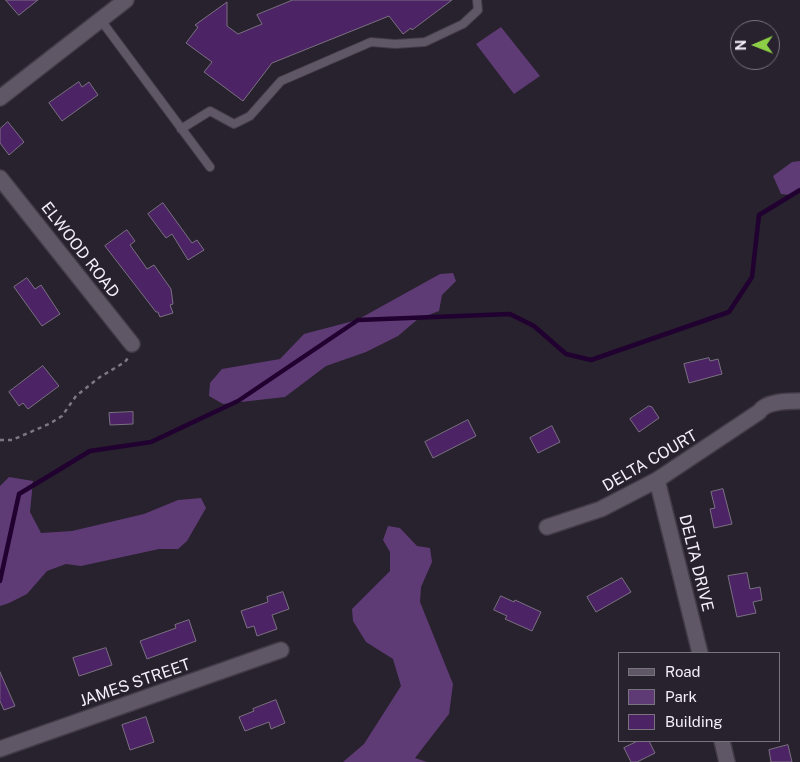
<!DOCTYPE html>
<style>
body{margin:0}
#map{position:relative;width:800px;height:762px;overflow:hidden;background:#28212e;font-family:"Public Sans",sans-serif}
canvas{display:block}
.legend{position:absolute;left:618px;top:652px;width:162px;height:90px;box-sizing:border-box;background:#28212e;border:1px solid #79737e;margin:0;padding:6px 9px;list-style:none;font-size:15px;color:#f3eef7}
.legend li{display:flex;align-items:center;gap:10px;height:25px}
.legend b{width:25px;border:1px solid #79737e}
.north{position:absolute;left:730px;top:20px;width:50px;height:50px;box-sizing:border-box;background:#28212e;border:1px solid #79737e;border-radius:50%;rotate:269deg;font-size:14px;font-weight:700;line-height:20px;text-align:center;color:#f3eef7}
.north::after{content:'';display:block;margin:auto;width:18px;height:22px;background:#8cce45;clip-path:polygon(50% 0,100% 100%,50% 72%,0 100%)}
</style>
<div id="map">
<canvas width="800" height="762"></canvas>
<ul class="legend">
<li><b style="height:6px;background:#605766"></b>Road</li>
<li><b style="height:14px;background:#5f3b75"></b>Park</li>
<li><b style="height:14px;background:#4c2364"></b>Building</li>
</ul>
<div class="north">N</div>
</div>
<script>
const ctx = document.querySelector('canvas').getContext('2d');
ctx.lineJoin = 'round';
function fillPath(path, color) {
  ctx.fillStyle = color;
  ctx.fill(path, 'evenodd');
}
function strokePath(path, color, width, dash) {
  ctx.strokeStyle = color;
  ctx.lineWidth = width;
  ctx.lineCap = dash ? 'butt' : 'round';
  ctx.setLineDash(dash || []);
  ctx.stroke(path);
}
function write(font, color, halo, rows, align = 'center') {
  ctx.font = font + ' "Public Sans",sans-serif';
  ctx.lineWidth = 5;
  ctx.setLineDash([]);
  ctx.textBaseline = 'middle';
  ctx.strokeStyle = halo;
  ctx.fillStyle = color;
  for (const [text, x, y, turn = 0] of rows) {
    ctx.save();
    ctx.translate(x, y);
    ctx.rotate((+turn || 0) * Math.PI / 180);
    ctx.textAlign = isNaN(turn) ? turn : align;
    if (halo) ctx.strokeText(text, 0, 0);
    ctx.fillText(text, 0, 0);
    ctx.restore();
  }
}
fillPath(new Path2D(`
 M501 27 540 76 514 94 476 44Z
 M800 161V192L790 195 781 194 773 176 792 162Z
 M453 273 456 281 442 295 439 311 418 319 398 336 366 352 326 366 285 397 223 404 209 396 210 383 222 369 280 359 304 334 357 320 440 274Z
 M9 477 33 481 30 512 41 533 72 531 144 514 178 500 201 498 206 508 187 541 178 549H159L81 566 66 564 47 571 27 594 9 603 0 606V486Z
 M388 526 400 528 417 546 430 548 432 562 421 587 420 602 453 684 449 714 415 758 427 762H343L364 744 401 686 393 659 366 642 353 621 352 609 390 571V552L383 540Z`), '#5f3b75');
strokePath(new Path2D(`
 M0 581 19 494 90 451 151 442 238 401 358 320 510 314 534 326 566 354 591 360 729 312 752 277 759 215 800 190`), '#200130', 4.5);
const building = new Path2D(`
 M6 0H38L19 15Z
 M293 0H452L412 30 411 28 403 34 389 16 272 63 243 101 204 72 212 62 186 43 198 27 195 25 227 2V26L238 34 262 24 257 15Z
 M79 82 82 87 89 82 98 95 62 121 49 103Z
 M8 122 24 142 9 155 0 143V129Z
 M163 203 192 243 197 240 204 250 188 260 172 234 166 238 148 214Z
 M127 230 135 241 130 245 145 266 147 269 154 265 171 289 173 304 170 305 173 313 160 317 158 312H156L105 246Z
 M27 278 35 289 41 285 60 314 42 326 14 287Z
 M709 358 710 361 718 359 722 374 689 383 684 364Z
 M43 366 59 386 28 409 23 403 19 406 9 392Z
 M649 406 652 407 659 418 639 432 630 419Z
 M133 412V424L110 425 109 413Z
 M468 420 476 436 433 458 425 442Z
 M552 426 560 442 538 453 530 438Z
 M723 489 732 524 714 528 710 509 715 508 711 492Z
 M747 573 750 589 760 587 762 600 753 602 756 613 737 617 728 576Z
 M622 578 631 592 596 612 587 597Z
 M283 592 289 609 272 615 277 629 257 636 254 626 247 628 241 611 268 602 267 597Z
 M501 596 514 602 515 600 541 612 532 631 505 619 507 616 494 610Z
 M189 620 196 641 147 659 140 641 176 628 175 625Z
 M106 648 112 665 79 676 73 658Z
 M0 672 15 706 4 710 0 701Z
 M276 700 285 723 271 729 269 722 245 731 239 717 254 711 253 709Z
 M146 717 154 742 130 750 122 725Z
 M638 741H649L655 753 637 762H631L624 748Z
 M788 745 792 762H771L769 750Z`);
fillPath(building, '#4c2364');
strokePath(building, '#7a7181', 1);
const service = new Path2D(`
 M100 19 210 167
 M181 129 210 111 234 124 250 116 281 81 371 42 395 44 425 42 463 24 478 10 477 0`);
const minor = new Path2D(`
 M0 178 132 344
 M657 480 700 653
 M547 527 601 509 657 480 759 412C766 401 788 401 800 401
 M722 741 727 762
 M0 749 281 650`);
const tertiary = new Path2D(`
 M0 98 126 0`);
strokePath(service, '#433c48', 10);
strokePath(minor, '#433c48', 18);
strokePath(tertiary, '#433c48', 18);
strokePath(new Path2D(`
 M0 440H12L49 424 62 416 76 396 100 377 125 362 128 358`), '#7e7783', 2.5, [4, 4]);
strokePath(service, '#605766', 8);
strokePath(minor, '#605766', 15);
strokePath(tertiary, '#605766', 15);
write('16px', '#f3eef7', '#28212e', [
 ["ELWOOD ROAD",80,250,52],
 ["DELTA COURT",650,461,-30],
 ["DELTA DRIVE",696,563,76],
 ["JAMES STREET",135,683,-19]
]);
</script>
